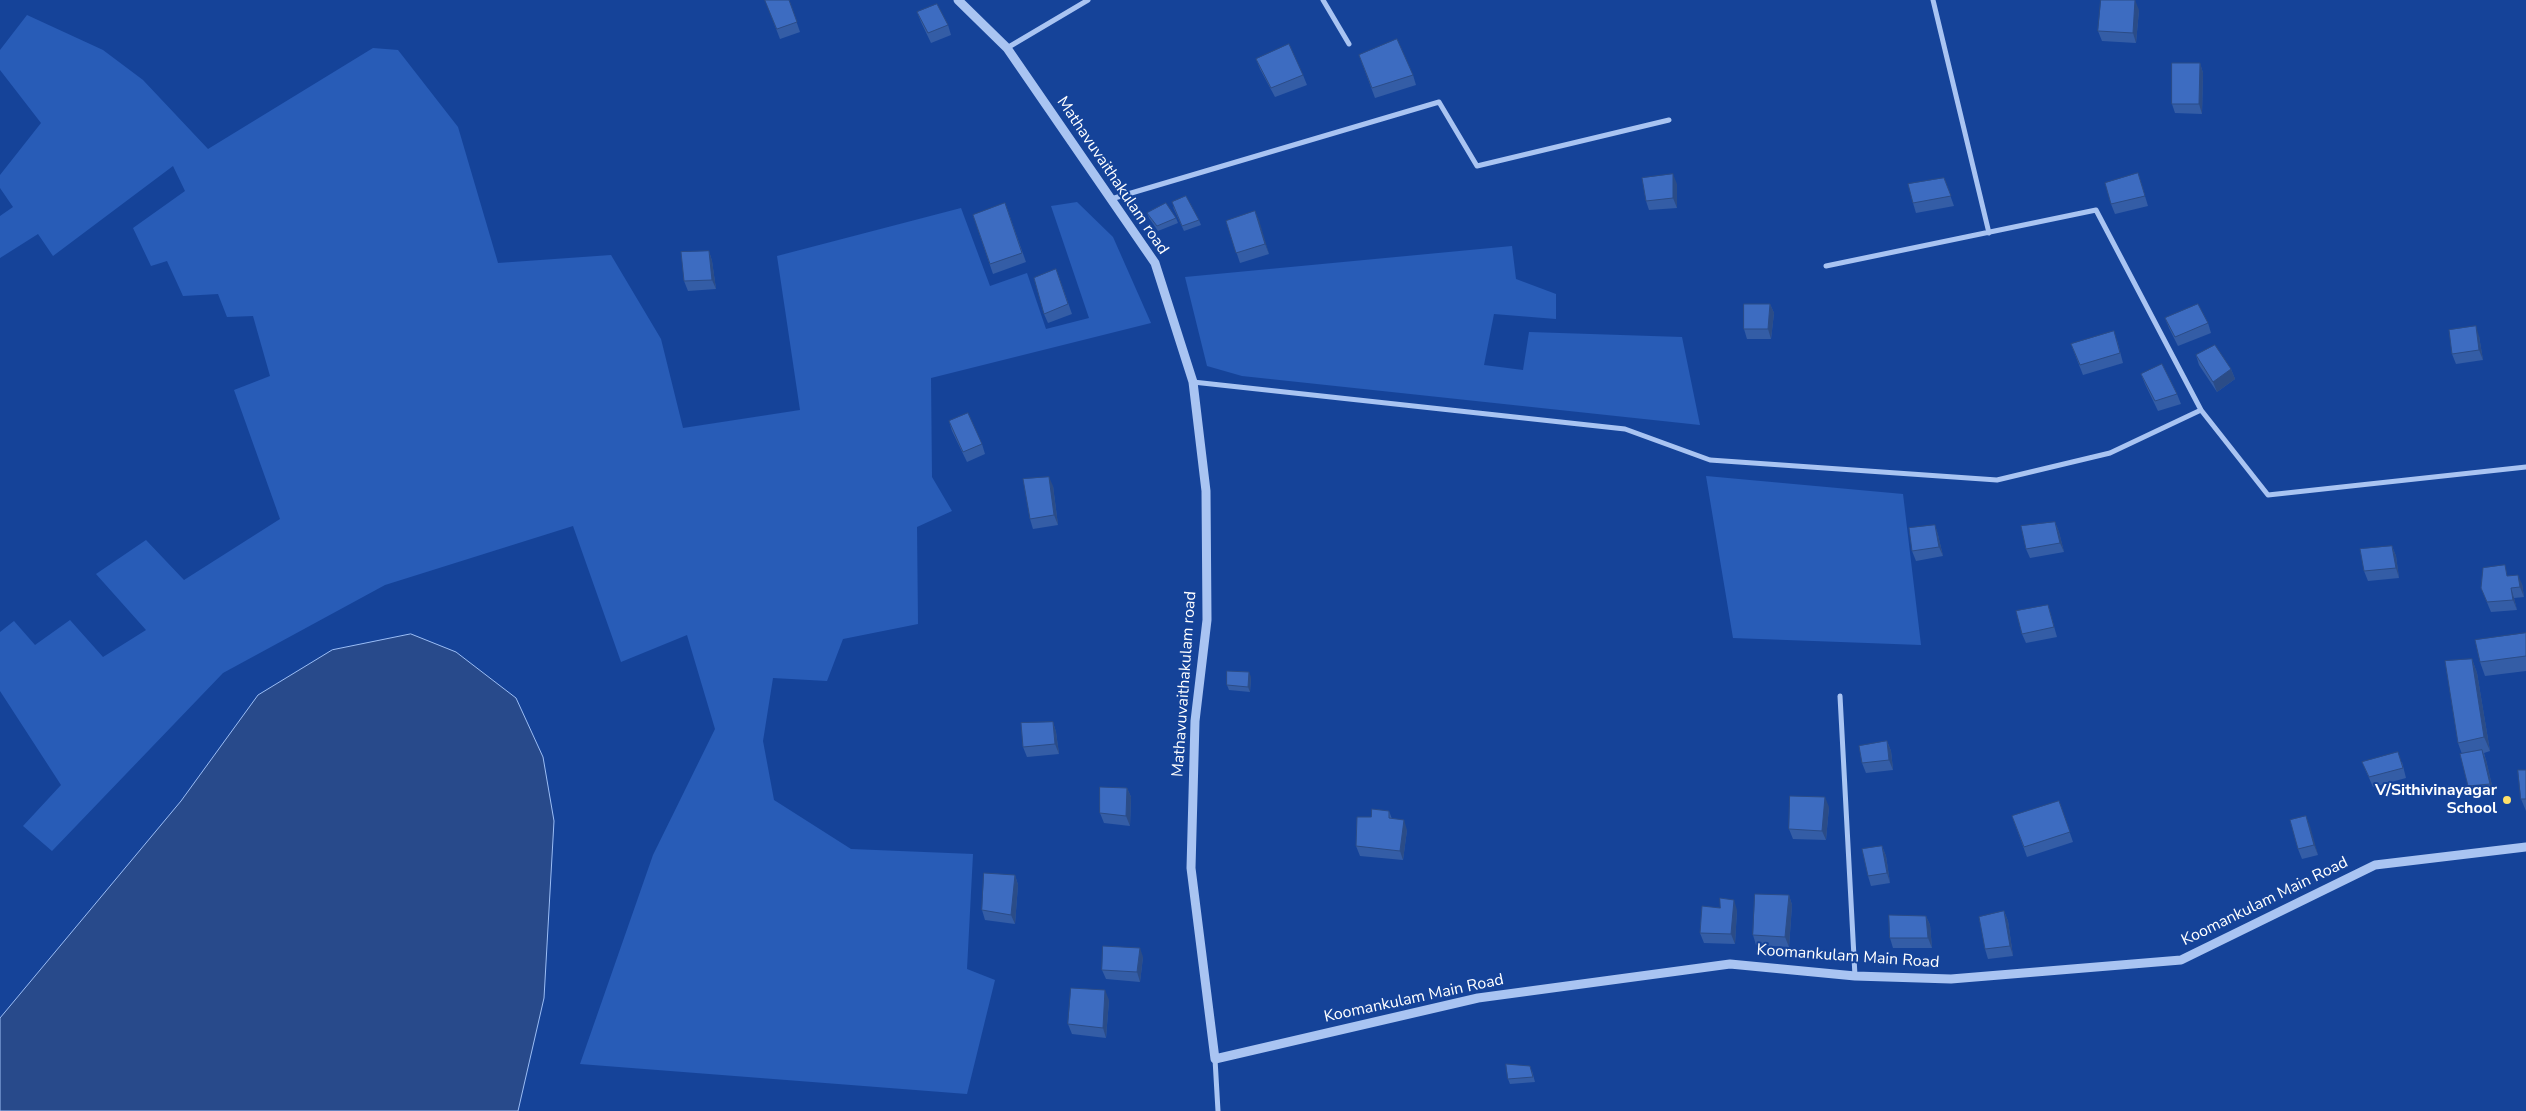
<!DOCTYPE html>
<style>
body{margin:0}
canvas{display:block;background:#154399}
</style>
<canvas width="2526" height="1111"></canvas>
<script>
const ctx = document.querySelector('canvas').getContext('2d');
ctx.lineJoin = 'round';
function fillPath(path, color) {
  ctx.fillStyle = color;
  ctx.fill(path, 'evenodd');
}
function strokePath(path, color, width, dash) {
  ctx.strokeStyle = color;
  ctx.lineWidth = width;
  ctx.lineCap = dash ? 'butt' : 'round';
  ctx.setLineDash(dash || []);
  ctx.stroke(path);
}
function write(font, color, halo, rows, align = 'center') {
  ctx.font = font + ' "Nunito Sans",sans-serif';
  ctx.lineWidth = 4;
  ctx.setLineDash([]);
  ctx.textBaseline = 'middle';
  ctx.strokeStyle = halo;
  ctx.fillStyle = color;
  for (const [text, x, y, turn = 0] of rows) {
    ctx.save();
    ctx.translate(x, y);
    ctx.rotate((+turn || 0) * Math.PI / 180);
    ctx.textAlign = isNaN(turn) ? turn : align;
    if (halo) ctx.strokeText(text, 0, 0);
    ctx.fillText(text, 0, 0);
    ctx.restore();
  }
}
fillPath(new Path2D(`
 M27 15 103 50 143 80 208 149 373 48 398 50 458 127 498 263 611 255 661 339 683 428 800 410 777 256 961 208 990 286 1027 273 1046 329 1089 318 1051 206 1077 202 1113 237 1151 323 931 378 932 477 952 511 917 527 918 624 843 639 827 681 773 678 763 741 774 800 851 849 973 854 967 969 995 980 967 1094 580 1064 653 855 715 729 687 635 621 662 573 526 385 585 223 673 52 851 23 826 61 785 0 691V632L14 621 35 645 70 620 103 657 146 630 96 574 146 540 184 580 280 519 234 390 270 376 253 316 227 317 218 294 183 296 167 261 151 266 133 228 185 191 173 166 53 256 38 234 0 258V216L13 207 0 188V175L41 123 0 70V50Z
 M1512 246 1516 279 1556 294V319L1494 314 1484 365 1523 370 1529 332 1682 337 1700 425 1242 376 1207 366 1185 277Z
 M1706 476 1903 494 1921 645 1733 638Z`), '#285cb7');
const water = new Path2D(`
 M411 634 456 652 516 698 543 757 554 821 544 998 518 1111H0V1018L181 801 258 695 332 650Z`);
fillPath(water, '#284a8b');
strokePath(water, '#9bbdf5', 1);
strokePath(new Path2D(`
 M1323 0 1349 44
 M1933 0 1989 233
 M1007 48 1088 0
 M1111 199 1439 102 1477 166 1669 120
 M1826 266 2096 210 2201 410
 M1193 382 1625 429 1710 460 1997 480 2110 453 2201 410 2268 495 2526 467
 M1840 696 1855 976
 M1215 1059 1218 1111`), '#a9c4f2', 5);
strokePath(new Path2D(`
 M958 0 1007 48 1155 263 1193 382 1206 491 1207 620 1195 721 1191 868 1215 1059 1478 998 1730 964 1855 976 1951 979 2181 960 2375 865 2526 847`), '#a9c4f2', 9);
fillPath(new Path2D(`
 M765 0H789L800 32 780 39Z
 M2139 10 2136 43 2102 41 2098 31Z
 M917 12 948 25 951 35 931 43 921 22Z
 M1359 55 1413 75 1416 85 1375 98Z
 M1256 59 1303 75 1307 85 1275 97 1260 69Z
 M2200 63 2203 73 2202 114 2175 113 2172 104Z
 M2138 173 2148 206 2115 214 2111 204Z
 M1944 178 1954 206 1916 213 1913 203Z
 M1677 184V208L1649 210 1646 201Z
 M1005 203 1026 262 993 274 973 215Z
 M1173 207 1199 220 1201 225 1184 231Z
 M1255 211 1269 254 1240 263 1226 221Z
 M1147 213 1176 218 1178 223 1158 231 1149 218Z
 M709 251 712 261 716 289 688 291 684 281Z
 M1056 269 1072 314 1048 323 1044 314Z
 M1770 304 1774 313 1771 339H1747L1744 329Z
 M2165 318 2208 323 2211 333 2178 346 2169 328Z
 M2479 336 2483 360 2456 364 2452 354Z
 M2117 340 2123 363 2083 375 2071 344Z
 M2196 355 2231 369 2235 379 2217 392 2199 365Z
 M2141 374 2177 394 2181 404 2158 411 2145 384Z
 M949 421 982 444 985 454 967 462 952 431Z
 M1053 486 1058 525 1033 529 1030 519Z
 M2055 522 2059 532 2064 552 2030 558 2026 549Z
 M1935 525 1938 535 1943 556 1916 561 1912 551Z
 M2392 546 2396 556 2399 578 2368 581 2364 571Z
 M2509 576 2522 584 2524 597 2514 598 2517 610 2491 612 2481 588Z
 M2048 605 2057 637 2026 643 2022 634Z
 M2526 633V671L2485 676 2480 662Z
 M2472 659 2477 673 2490 751 2484 753 2486 760 2494 794 2472 796 2468 786 2462 754 2458 743Z
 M1251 677 1250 692 1229 690 1227 685Z
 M1053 722 1056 732 1059 754 1027 757 1023 747Z
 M1887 741 1891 751 1893 770 1866 773 1862 763Z
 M2362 762H2402L2406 778 2373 787Z
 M2526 770V811L2521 799Z
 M1127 788 1131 797 1130 826 1104 823 1100 813Z
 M2059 801 2073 842 2027 857 2012 816Z
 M1829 807 1826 840 1793 839 1789 829Z
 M1389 811 1392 819 1407 830 1403 860 1360 856 1356 846 1371 817Z
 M2306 816 2318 855 2302 859 2298 849Z
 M1882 846 1886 856 1890 883 1871 886 1868 876Z
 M1015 875 1018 885 1015 924 985 920 982 910Z
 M1789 895 1792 905 1789 947 1756 945 1753 935Z
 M1720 908 1737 910 1735 944 1704 943 1700 933Z
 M2004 911 2008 921 2013 956 1988 959 1985 949Z
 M1926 916 1930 925 1932 948H1893L1890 938Z
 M1143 957 1140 982 1106 979 1102 970Z
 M1109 1000 1106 1038 1072 1034 1068 1024Z
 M1532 1071 1535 1082 1510 1084 1508 1079Z`), '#345da6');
fillPath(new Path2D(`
 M2135 0 2139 10 2136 43 2133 33Z
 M2200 63 2203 73 2202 114 2199 104Z
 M1673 174 1677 184V208L1673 198Z
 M1255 211 1259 220 1269 254 1265 244Z
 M709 251 712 261 716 289 712 280Z
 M1770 304 1774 313 1771 339 1768 329Z
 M2476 326 2479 336 2483 360 2479 350Z
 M2231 369 2235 379 2217 392 2213 382Z
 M1049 477 1053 486 1058 525 1054 515Z
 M2055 522 2059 532 2064 552 2060 543Z
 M1935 525 1938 535 1943 556 1939 547Z
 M2392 546 2396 556 2399 578 2396 568Z
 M2518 575 2522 584 2524 597 2520 587Z
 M2511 588 2514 598 2517 610 2513 600Z
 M2472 659 2477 673 2490 751 2484 737Z
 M1249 672 1251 677 1250 692 1248 687Z
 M1053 722 1056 732 1059 754 1055 744Z
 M1887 741 1891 751 1893 770 1889 760Z
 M2482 750 2486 760 2494 794 2490 784Z
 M1127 788 1131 797 1130 826 1126 816Z
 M1825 797 1829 807 1826 840 1822 831Z
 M2306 816 2310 826 2318 855 2314 845Z
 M1404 820 1407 830 1403 860 1400 851Z
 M1882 846 1886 856 1890 883 1887 873Z
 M1015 875 1018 885 1015 924 1011 915Z
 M1789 895 1792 905 1789 947 1785 937Z
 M1734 900 1737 910 1735 944 1731 934Z
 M2004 911 2008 921 2013 956 2010 946Z
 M1926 916 1930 925 1932 948 1928 938Z
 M1140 948 1143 957 1140 982 1137 972Z
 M1105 990 1109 1000 1106 1038 1103 1028Z`), '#2b4c87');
const building = new Path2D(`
 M765 0H789L797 22 777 29Z
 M2101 0H2135L2133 33 2098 31Z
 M937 4 948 25 928 33 917 12Z
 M1397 39 1413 75 1372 88 1359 55Z
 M1289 44 1303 75 1271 88 1256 59Z
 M2172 63H2200L2199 104H2172Z
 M2138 173 2145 196 2111 204 2105 183Z
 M1673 174V198L1646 201 1642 178Z
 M1944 178 1951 196 1913 203 1908 184Z
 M1186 196 1199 220 1182 226 1172 202Z
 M1005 203 1022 253 990 264 973 215Z
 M1166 203 1176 218 1157 226 1147 213Z
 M1255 211 1265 244 1236 253 1226 221Z
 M709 251 712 280 684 281 681 252Z
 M1056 269 1068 304 1044 314 1034 278Z
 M1744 304H1770L1768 329H1744Z
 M2198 304 2208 323 2175 337 2165 318Z
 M2476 326 2479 350 2452 354 2449 330Z
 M2114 331 2120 353 2080 365 2071 344Z
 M2215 345 2231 369 2213 382 2196 355Z
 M2162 364 2177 394 2155 401 2141 374Z
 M968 413 982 444 963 452 949 421Z
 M1049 477 1054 515 1030 519 1023 479Z
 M2055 522 2060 543 2026 549 2021 526Z
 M1935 525 1939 547 1912 551 1909 528Z
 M2392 546 2396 568 2364 571 2360 549Z
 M2505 565 2507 576 2518 575 2520 587 2511 588 2513 600 2487 602 2481 588 2483 568Z
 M2048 605 2054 627 2022 634 2016 611Z
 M2526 633V656L2480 662 2475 640Z
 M2472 659 2484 737 2458 743 2445 661Z
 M1227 671 1249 672 1248 687 1227 685Z
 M1053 722 1055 744 1023 747 1021 723Z
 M1887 741 1889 760 1862 763 1859 746Z
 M2482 750 2490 784 2468 786 2460 754Z
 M2398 752 2403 768 2369 777 2362 762Z
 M2518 770H2526V799H2521Z
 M1100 787 1127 788 1126 816 1100 813Z
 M1790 796 1825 797 1822 831 1789 829Z
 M2059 801 2070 832 2024 847 2012 816Z
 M1372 809 1389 811V818L1404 820 1400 851 1356 846 1357 817H1371Z
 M2306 816 2314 845 2298 849 2290 820Z
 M1882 846 1887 873 1868 876 1862 849Z
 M984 873 1015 875 1011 915 982 910Z
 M1755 894 1789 895 1785 937 1753 935Z
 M1720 898 1734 900 1731 934 1700 933 1702 906 1720 908Z
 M2004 911 2010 946 1985 949 1979 917Z
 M1889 915 1926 916 1928 938H1890Z
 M1103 946 1140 948 1137 972 1102 970Z
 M1071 988 1105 990 1103 1028 1068 1024Z
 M1506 1064 1530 1066 1533 1077 1508 1079Z`);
fillPath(building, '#3d6cc1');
strokePath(building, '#2b4c87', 1);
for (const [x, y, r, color] of [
 [2507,800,5,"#ffe16a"]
]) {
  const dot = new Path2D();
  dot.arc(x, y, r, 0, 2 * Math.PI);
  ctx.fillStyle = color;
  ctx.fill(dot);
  strokePath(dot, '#154399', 2);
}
write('16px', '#fff', '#154399', [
 ["Mathavuvaithakulam road",1112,176,56],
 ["Mathavuvaithakulam road",1185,684,-86],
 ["Koomankulam Main Road",2265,902,-26],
 ["Koomankulam Main Road",1848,957,4],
 ["Koomankulam Main Road",1414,999,-12]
]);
write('bold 16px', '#fff', '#154399', [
 ["V/Sithivinayagar",2497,791],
 ["School",2497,809]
], 'right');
</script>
